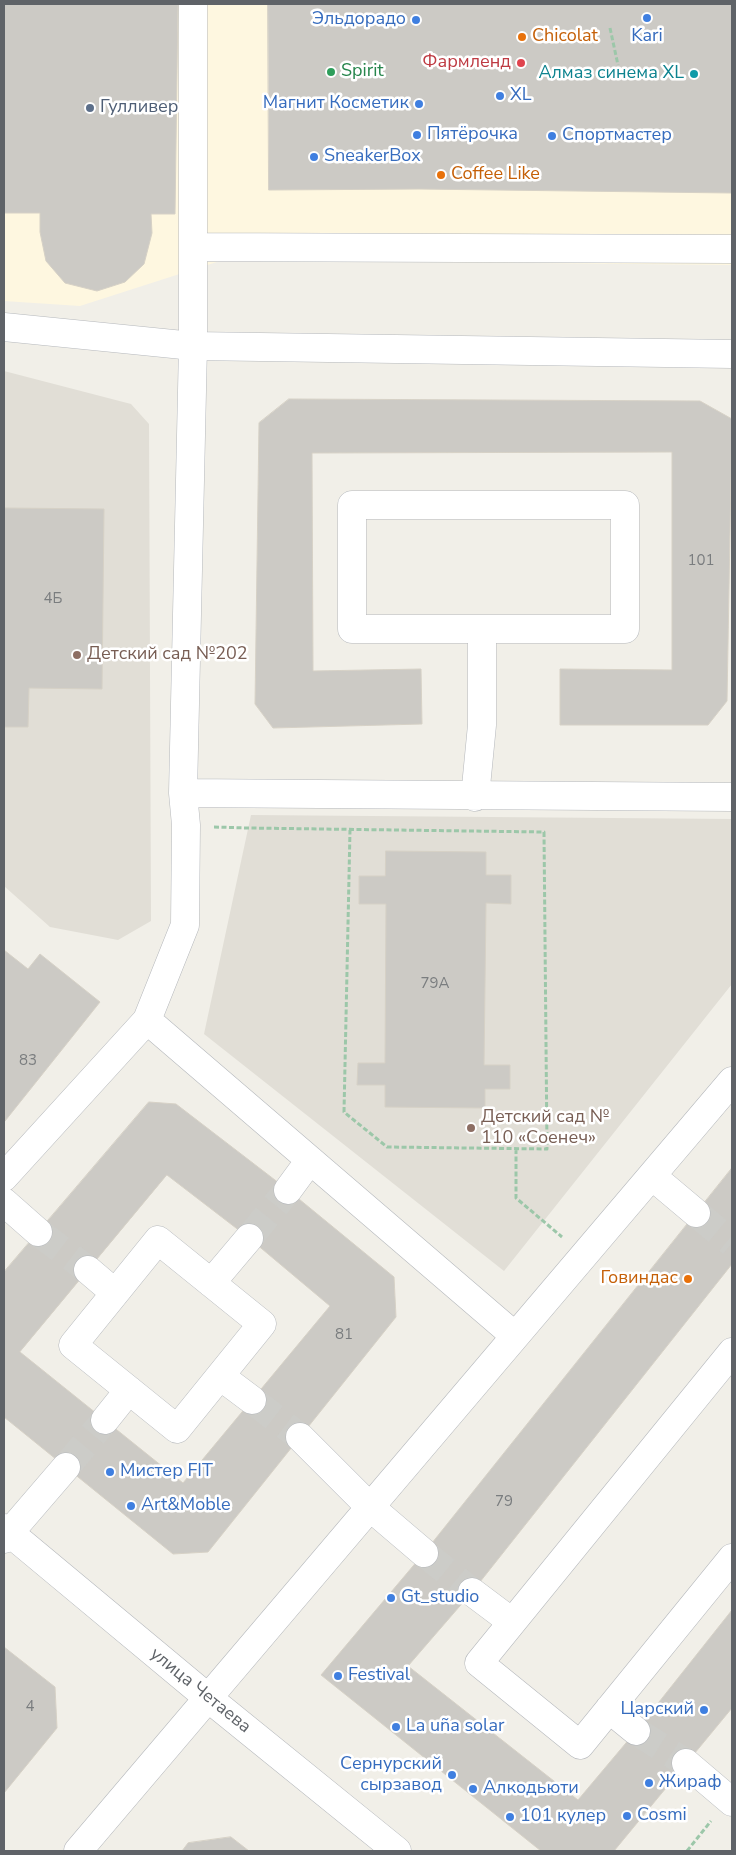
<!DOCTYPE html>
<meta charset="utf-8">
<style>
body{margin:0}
#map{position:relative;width:736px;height:1855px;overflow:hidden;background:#f1efe8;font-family:"Nunito Sans",sans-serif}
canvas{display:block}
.frame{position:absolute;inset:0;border:5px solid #5f6368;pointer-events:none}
</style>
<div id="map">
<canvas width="736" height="1855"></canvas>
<div class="frame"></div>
</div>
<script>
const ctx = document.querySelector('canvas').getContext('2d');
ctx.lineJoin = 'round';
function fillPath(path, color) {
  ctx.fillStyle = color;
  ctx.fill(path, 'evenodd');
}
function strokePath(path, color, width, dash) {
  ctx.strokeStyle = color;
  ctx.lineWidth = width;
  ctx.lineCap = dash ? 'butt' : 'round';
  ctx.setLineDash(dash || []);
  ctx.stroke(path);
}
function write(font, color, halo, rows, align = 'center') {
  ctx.font = font + ' "Nunito Sans",sans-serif';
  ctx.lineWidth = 5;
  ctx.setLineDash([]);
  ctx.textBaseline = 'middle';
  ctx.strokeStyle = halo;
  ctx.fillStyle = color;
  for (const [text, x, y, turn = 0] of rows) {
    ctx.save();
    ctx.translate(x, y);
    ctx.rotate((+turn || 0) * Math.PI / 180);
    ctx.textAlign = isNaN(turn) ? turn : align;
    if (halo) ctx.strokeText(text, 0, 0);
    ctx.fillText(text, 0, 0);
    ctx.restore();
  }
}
fillPath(new Path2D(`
 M4 4H732V265L223 260 80 306 4 301Z`), '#fef7e0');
fillPath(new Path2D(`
 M4 371 131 404 149 424 151 921 118 940 50 927 4 886Z
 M251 815 732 819V984L504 1271 204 1034Z`), '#e1ded6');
const building = new Path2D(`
 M4 4H178L175 214H151L152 233 144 264 125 282 97 291 65 283 46 261 40 232V213H4Z
 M268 4H732V193L419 189 269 190Z
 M289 399 700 401 732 419 727 701 708 725H560V669L672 670V452L312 453 313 671 421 669 422 724 273 728 255 704 259 423Z
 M4 508 104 509 102 689 29 688 28 727H4Z
 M386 851 486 852V875H511V904L486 903 484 1065H510V1089H485V1108L385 1107V1085H357L358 1063H385L386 904H359V876H385Z
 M4 950 28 969 40 954 100 1002 5 1121Z
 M149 1102 176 1104 288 1190 394 1277 396 1317 208 1552 173 1554 4 1417V1272ZM167 1175 249 1238 330 1306 183 1483 20 1352Z
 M732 1168V1264L472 1592 408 1666 578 1800 636 1731 732 1610V1708L614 1851H541L321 1675 424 1553Z
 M4 1647 55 1687 57 1728 4 1793Z
 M231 1837 249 1851H182L188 1843Z`);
fillPath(building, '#cccac5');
strokePath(building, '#d6d1c6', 1);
strokePath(new Path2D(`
 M696 1213 732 1243
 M38 1232 88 1270
 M249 1238 288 1190
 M252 1400 300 1437
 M66 1467 105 1420
 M424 1553 472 1592
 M636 1731 686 1763`), '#ccccc8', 28, [28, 14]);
const minor = new Path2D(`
 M193 247 732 249
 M4 327 193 346 732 354
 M183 793 732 797
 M475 797 482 725V629H352V505H625V629H482
 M147 1020 515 1336
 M652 1176 696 1213
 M4 1177 147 1020 185 925 186 825 183 793 193 346V4
 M288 1190 310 1160
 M4 1202 38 1232
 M158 1240 262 1324 177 1429 73 1345Z
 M88 1270 115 1293
 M211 1283 249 1238
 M732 1352 479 1663 580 1745 732 1558
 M220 1376 252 1400
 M105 1420 129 1390
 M300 1437 370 1507 424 1553
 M4 1528 207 1697 397 1851
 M4 1539 66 1467
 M472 1592 512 1622
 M609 1709 636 1731
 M686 1763 732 1802
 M78 1851 732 1081`);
strokePath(minor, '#b5b8bc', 29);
strokePath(new Path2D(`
 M610 28 618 65
 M214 827 248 828 544 832 547 1149 387 1147 344 1112 350 830
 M516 1149V1198L562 1237
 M687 1851 711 1821`), '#9cc7a9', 3, [5, 2.5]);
strokePath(minor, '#fff', 28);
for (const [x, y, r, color] of [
 [647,18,5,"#3f7fe0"],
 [416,20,5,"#3f7fe0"],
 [522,37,5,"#e8710a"],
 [521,63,5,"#e0444e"],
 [331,72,5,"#2e9e5b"],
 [694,74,5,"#0f9aa8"],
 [500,96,5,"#3f7fe0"],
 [419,104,5,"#3f7fe0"],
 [90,108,5,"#5c6f8a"],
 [417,135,5,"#3f7fe0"],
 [552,136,5,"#3f7fe0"],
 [314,157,5,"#3f7fe0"],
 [441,175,5,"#e8710a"],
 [77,655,5,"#8d6e63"],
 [471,1128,5,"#8d6e63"],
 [688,1279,5,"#e8710a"],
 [110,1472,5,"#3f7fe0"],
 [131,1506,5,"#3f7fe0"],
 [391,1598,5,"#3f7fe0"],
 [338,1676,5,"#3f7fe0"],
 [704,1710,5,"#3f7fe0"],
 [396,1727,5,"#3f7fe0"],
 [452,1775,5,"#3f7fe0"],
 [649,1783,5,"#3f7fe0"],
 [473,1789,5,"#3f7fe0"],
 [627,1816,5,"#3f7fe0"],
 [510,1817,5,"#3f7fe0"]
]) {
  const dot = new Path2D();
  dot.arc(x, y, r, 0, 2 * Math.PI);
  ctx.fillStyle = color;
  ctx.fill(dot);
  strokePath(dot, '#fff', 2);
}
write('15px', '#7a7d7f', null, [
 ["101",701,561],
 ["4Б",53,599],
 ["79А",435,984],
 ["83",28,1061],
 ["81",344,1335],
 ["79",504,1502],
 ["4",30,1707]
]);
write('18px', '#366cbe', '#fff', [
 ["Эльдорадо",406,20,"right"],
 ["Kari",647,37,"center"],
 ["XL",510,96],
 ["Магнит Косметик",409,104,"right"],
 ["Пятёрочка",427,135],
 ["Спортмастер",562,136],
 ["SneakerBox",324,157],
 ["Мистер FIT",120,1472],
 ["Art&Moble",141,1506],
 ["Gt_studio",401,1598],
 ["Festival",348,1676],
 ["Царский",694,1710,"right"],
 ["La uña solar",406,1727],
 ["Сернурский",442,1765,"right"],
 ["сырзавод",442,1786,"right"],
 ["Жираф",659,1783],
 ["Алкодьюти",483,1789],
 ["Cosmi",637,1816],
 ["101 кулер",520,1817]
], 'left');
write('18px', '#c56008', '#fff', [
 ["Chicolat",532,37],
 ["Coffee Like",451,175],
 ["Говиндас",678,1279,"right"]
], 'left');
write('18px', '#be3a42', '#fff', [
 ["Фармленд",511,63]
], 'right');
write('18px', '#27864d', '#fff', [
 ["Spirit",341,72]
], 'left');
write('18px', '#0d838f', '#fff', [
 ["Алмаз синема XL",684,74]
], 'right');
write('18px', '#4e5e75', '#fff', [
 ["Гулливер",100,108]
], 'left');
write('18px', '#785e54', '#fff', [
 ["Детский сад №202",87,655],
 ["Детский сад №",481,1118],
 ["110 «Соенеч»",481,1139]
], 'left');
write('18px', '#5f6368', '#fff', [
 ["улица Четаева",200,1691,39]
]);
</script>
